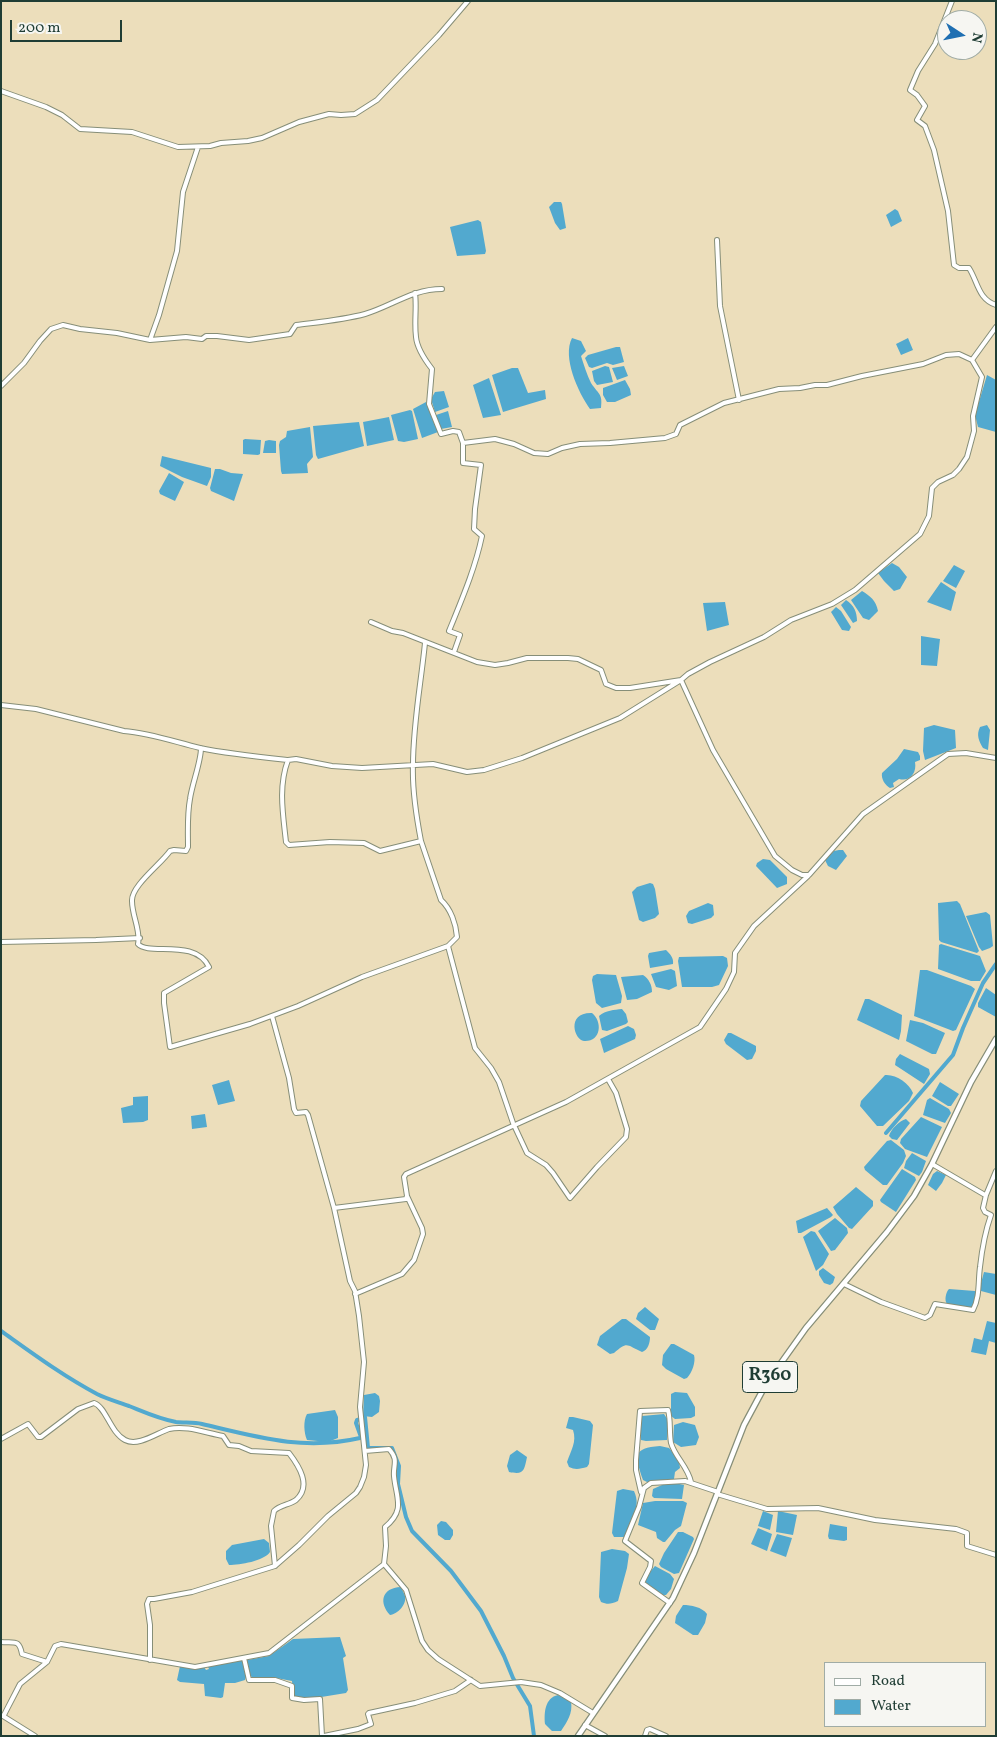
<!DOCTYPE html>
<style>
body{margin:0}
#map{position:relative;width:997px;height:1737px;overflow:hidden;background:#ecdebb;font-family:Vollkorn,serif}
canvas{display:block}
.frame{position:absolute;inset:0;border:2px solid #1f3d34;pointer-events:none}
.legend{position:absolute;left:824px;top:1662px;width:162px;height:65px;box-sizing:border-box;background:#f6f6f2;border:1px solid #a0aca6;margin:0;padding:6px 9px;list-style:none;font-size:15px;color:#1f3d34}
.legend li{display:flex;align-items:center;gap:10px;height:25px}
.legend b{width:25px;border:1px solid #a0aca6}
.north{position:absolute;left:937px;top:10px;width:50px;height:50px;box-sizing:border-box;background:#f6f6f2;border:1px solid #a0aca6;border-radius:50%;rotate:101deg;font-size:14px;font-weight:700;line-height:20px;text-align:center;color:#1f3d34}
.north::after{content:'';display:block;margin:auto;width:18px;height:22px;background:#1f6fb2;clip-path:polygon(50% 0,100% 100%,50% 72%,0 100%)}
.scale{position:absolute;left:10px;top:20px;width:112px;height:22px;box-sizing:border-box;border:2px solid #1f3d34;border-top:0;padding-left:6px;font-size:15px;line-height:18px;white-space:nowrap;color:#1f3d34;-webkit-text-stroke:4px #f6f6f2;paint-order:stroke}
</style>
<div id="map">
<canvas width="997" height="1737"></canvas>
<div class="frame"></div>
<ul class="legend">
<li><b style="height:6px;background:#fff"></b>Road</li>
<li><b style="height:14px;background:#52a9cf"></b>Water</li>
</ul>
<div class="north">N</div>
<div class="scale">200 m</div>
</div>
<script>
const ctx = document.querySelector('canvas').getContext('2d');
ctx.lineJoin = 'round';
function fillPath(path, color) {
  ctx.fillStyle = color;
  ctx.fill(path, 'evenodd');
}
function strokePath(path, color, width, dash) {
  ctx.strokeStyle = color;
  ctx.lineWidth = width;
  ctx.lineCap = dash ? 'butt' : 'round';
  ctx.setLineDash(dash || []);
  ctx.stroke(path);
}
function write(font, color, halo, rows, align = 'center') {
  ctx.font = font + ' Vollkorn,serif';
  ctx.lineWidth = 5;
  ctx.setLineDash([]);
  ctx.textBaseline = 'middle';
  ctx.strokeStyle = halo;
  ctx.fillStyle = color;
  for (const [text, x, y, turn = 0] of rows) {
    ctx.save();
    ctx.translate(x, y);
    ctx.rotate((+turn || 0) * Math.PI / 180);
    ctx.textAlign = isNaN(turn) ? turn : align;
    if (halo) ctx.strokeText(text, 0, 0);
    ctx.fillText(text, 0, 0);
    ctx.restore();
  }
}
fillPath(new Path2D(`
 M554 202H561L562 204 566 228 560 230 555 223 549 207Z
 M895 209 898 211 902 221 891 227 886 215Z
 M478 220 481 222 486 251 485 254 457 256 450 227Z
 M572 338 581 341 586 351 581 356C584 365 587 375 591 383 598 394 603 393 601 408L590 409C578 392 562 357 572 338Z
 M908 338 913 350 901 355 896 344Z
 M616 347H620L624 362 613 365 607 363 592 368 589 367 585 358 588 355Z
 M605 366 609 367 613 382 597 385 594 381 592 371Z
 M624 366 628 376 617 380 612 368Z
 M512 368H518L528 393 545 390 546 399 503 412 492 375Z
 M987 375 996 380V432L978 427 975 415Z
 M489 378 501 415 483 418 473 385Z
 M625 380 630 389 631 395 615 402H607L603 395V388Z
 M444 391 449 407 435 412 431 399 435 392Z
 M426 402 438 432 422 438 413 409Z
 M410 410 412 411 418 439 404 442 398 441 391 415Z
 M448 411 452 427 441 429 436 415Z
 M389 417 394 440 367 446 363 422Z
 M359 422 364 446 318 459 316 455 313 426Z
 M310 427 313 457 307 464 308 473 282 474 281 471 279 445 280 441 286 437 287 431Z
 M245 439 261 440 260 454 258 455 243 454V440Z
 M269 440 276 441V453H263L265 441Z
 M162 456 211 468V477L207 486 182 477 160 466Z
 M215 469H220L231 473 243 474 234 501 211 491 210 488Z
 M169 473 184 482 175 501 160 494 159 491Z
 M892 563 899 567 907 577 900 589 894 591 884 581 878 573Z
 M954 565 965 571 956 588 943 581Z
 M941 582 956 592 951 611 927 602Z
 M862 591C870 596 876 600 878 611L869 620 863 618 851 600Z
 M846 600C854 605 857 612 857 621L853 623 841 605Z
 M725 602 729 625 707 631 703 603Z
 M836 607 841 611 851 627 849 631 842 630 831 612Z
 M921 636 940 639 937 666 921 665Z
 M934 725 955 730 956 748 925 760 923 751 924 728Z
 M987 725 990 730 988 750 983 748C979 741 976 735 980 727Z
 M904 749 918 752 920 756V760L915 762C917 773 910 782 899 779L893 783 894 787 890 788C885 785 881 779 882 773L897 759Z
 M839 850H843L847 856 836 870 828 866 825 860 834 851Z
 M763 859 770 860 787 877V884L777 888 756 866 757 863Z
 M650 883 653 884 655 889 659 914 655 918 643 922 639 920 632 892 637 887Z
 M957 901 960 904 979 951 977 953 941 942 939 940 938 903Z
 M708 903 713 905 714 915 711 918 692 924 688 923 686 916 689 911Z
 M986 912 990 915 993 946 990 948 982 951 979 947 966 916Z
 M941 944 980 956 986 971 980 981H971L938 969 939 945Z
 M666 950C670 954 674 958 673 964L650 968 648 956 649 953Z
 M723 956 727 958 728 966 719 985 712 987H682L678 961 679 957Z
 M671 969 675 971 677 986 669 990 656 987 651 974Z
 M920 970H927L971 986 975 989 956 1030 953 1031 914 1016Z
 M597 974 616 975 622 996 621 1003 602 1008 596 1003 592 980 593 976Z
 M643 975C649 979 652 985 652 992L637 999 627 1000 621 977Z
 M986 988 996 995V1017L978 1007V1003Z
 M865 999H869L902 1015 901 1031 899 1040 857 1020Z
 M622 1009 626 1014 628 1022 626 1024 607 1031 602 1030 599 1016C606 1010 614 1010 622 1009Z
 M592 1013C603 1022 601 1042 584 1041 574 1040 566 1012 592 1013Z
 M910 1020 923 1023 945 1033 936 1054H932L906 1041Z
 M628 1026 634 1029 636 1035 635 1039 604 1053 600 1039Z
 M728 1033H731L756 1046V1051L752 1059 747 1060 726 1044 724 1040Z
 M900 1054 929 1069 930 1074 924 1084 895 1065 896 1059Z
 M885 1075C896 1074 909 1083 913 1093L909 1101 883 1126H877L860 1106 861 1101Z
 M229 1080 235 1101 218 1105 212 1085Z
 M940 1082 959 1094 951 1106H948L932 1096Z
 M148 1096V1120L143 1122 123 1123 121 1108 133 1105V1097Z
 M930 1098 949 1109 951 1113 945 1123 923 1115 927 1100Z
 M205 1114 207 1127 192 1129 191 1116Z
 M921 1117 942 1127 927 1157 905 1149 900 1143 901 1139Z
 M906 1119 910 1123 897 1140 892 1139 889 1136C891 1129 899 1121 906 1119Z
 M891 1140 904 1150 906 1156 903 1163 887 1185H883L865 1170 864 1167 887 1141Z
 M912 1153 926 1161 922 1172 919 1176 904 1168 906 1161Z
 M902 1169 915 1177 916 1180 896 1212 881 1202 880 1200Z
 M937 1171 946 1175 942 1183 936 1191 928 1185 933 1174Z
 M856 1187 873 1201V1206L852 1229 849 1228 837 1214 833 1207Z
 M827 1208 833 1215 831 1217 801 1233H798L796 1221Z
 M835 1218 847 1228 848 1233 835 1250 831 1251 818 1231Z
 M811 1231 815 1232 829 1254 823 1265 816 1271 803 1237Z
 M823 1268 835 1277 833 1283 830 1285 824 1283 819 1275V1271Z
 M984 1272 996 1274V1295L981 1291 980 1287Z
 M949 1289 975 1291 977 1294 972 1308 947 1304C944 1300 946 1292 949 1289Z
 M645 1307 659 1319 655 1330H650L636 1319 638 1313Z
 M622 1319H626L650 1337C650 1343 648 1350 642 1352 626 1345 628 1341 614 1353L610 1354 597 1345 600 1336Z
 M987 1321 996 1323V1343L989 1341 986 1355 971 1352 974 1338 982 1340Z
 M671 1344H674L694 1355C696 1362 692 1373 687 1378L684 1379 666 1369 662 1365 663 1355Z
 M675 1392 687 1393 695 1407V1416L691 1418 675 1419 671 1416V1394Z
 M375 1393 379 1396 380 1401 379 1412 372 1417 363 1416 364 1395Z
 M335 1410 338 1417V1438L328 1442 307 1440C304 1433 303 1421 307 1414Z
 M664 1414 668 1420 667 1440 646 1441 641 1440 640 1418 642 1416Z
 M569 1417H573L590 1421 593 1425 589 1464 587 1467C580 1469 575 1470 569 1467L567 1462C571 1450 577 1442 573 1430L566 1428Z
 M683 1422 695 1425 699 1437 696 1445 681 1447 673 1442 674 1425Z
 M660 1446 669 1448 679 1460 680 1468 675 1472 674 1479 647 1482 643 1480C635 1456 632 1448 660 1446Z
 M517 1450 527 1457C524 1471 524 1475 509 1472L507 1466 510 1455Z
 M675 1483 684 1485 682 1499 654 1498 652 1496 653 1489 662 1485Z
 M623 1489 634 1491C642 1508 630 1521 625 1537H614L612 1533 617 1491Z
 M655 1501H683L687 1503 681 1526 675 1530 665 1542H663L657 1538 656 1532 638 1525 643 1503Z
 M763 1511 773 1515 770 1530 758 1526Z
 M778 1511 797 1515 793 1535 776 1532Z
 M441 1521 446 1522 453 1530V1535L450 1540H445L438 1535 437 1525Z
 M830 1524 847 1527V1540L844 1541 829 1539 828 1536Z
 M758 1528 772 1534 767 1551 751 1544Z
 M678 1532H683L693 1537 694 1539 679 1573 674 1574 661 1567 659 1564 664 1553Z
 M777 1534 792 1538 786 1557 770 1551Z
 M264 1539 269 1543 270 1552C264 1561 240 1565 229 1565L226 1559V1551L232 1545Z
 M612 1549 625 1551 629 1554 627 1568 618 1601C611 1604 608 1605 601 1602L599 1597 601 1552Z
 M655 1566 670 1574 674 1579 671 1589 666 1595H661L645 1583 649 1573Z
 M401 1587C402 1590 404 1593 405 1596 407 1604 398 1614 390 1615 379 1603 381 1588 401 1587Z
 M683 1605C691 1605 702 1607 707 1614L705 1623 698 1635H693L675 1623 676 1616Z
 M340 1637 346 1656 343 1658 348 1690 346 1693 309 1699 293 1697 292 1681 271 1677H252L250 1676 247 1660 269 1656 293 1639Z
 M242 1660 246 1677 245 1680 235 1683H225L223 1697 221 1698 205 1696 204 1684 180 1682 177 1680 180 1666 197 1669 204 1667 206 1670 209 1669 208 1667Z
 M558 1695 564 1697 571 1702C573 1713 567 1722 561 1731H552L545 1724C544 1712 545 1698 558 1695Z`), '#52a9cf');
strokePath(new Path2D(`
 M886 1133 953 1055 963 1028 983 983 996 964
 M1 1331C32 1353 63 1376 97 1394 107 1399 118 1402 129 1406 144 1412 159 1419 176 1422 184 1423 194 1422 202 1424 257 1437 303 1451 360 1438L361 1437 356 1423 357 1420 365 1418
 M365 1417 368 1448H392L399 1466 398 1484 406 1517 412 1531 451 1571 481 1611 504 1656 513 1678 530 1706 534 1736`), '#52a9cf', 4);
const minor = new Path2D(`
 M952 1 935 44 918 71 910 90 917 95 925 106 917 120 925 126 934 150 948 211 954 265 959 268H969C978 282 978 299 996 305
 M1 91 46 107 62 115 80 129 132 132 178 147 210 146 221 143 248 141 262 138 299 122 329 114 341 115 355 114 377 100 439 35 468 1
 M717 240 720 306 739 400
 M415 293C417 307 414 322 416 337 417 348 425 360 432 369L429 404 441 434 453 431 459 432 463 443V463L481 465 475 509 474 529 482 536C475 569 462 599 449 631L460 635 454 652
 M150 340 186 337 202 339 206 336H217L249 340 290 334 296 325C319 322 343 320 365 314 392 306 412 289 442 289
 M1 386 24 363 40 341 51 329 63 325 80 329 117 333 150 340 159 315 177 251 183 192 198 147
 M463 443 495 439 514 444 534 453 548 454 562 448 580 444 610 443 665 438 676 434 680 425 724 403 779 389 800 388 815 385H827L862 376 923 364 946 355 959 354 972 360
 M371 622 392 631 403 633 477 662 495 665 508 663 527 658H568L578 659 601 670 606 684 616 688H630L681 680 688 674 710 662 764 637 791 620 832 604 855 590 920 534 929 516 932 488 938 482 953 475 959 469 967 457 974 431 973 416 982 377 972 360 996 327
 M1 705 36 709 124 731C150 733 175 742 200 748 229 754 259 757 288 760L296 759 332 766 362 768 433 764 467 772 484 770 522 758 620 718 681 680 713 750 775 856 792 870 802 875H809L863 814 948 754 966 753 996 758
 M201 748C201 762 192 784 190 799 187 815 188 831 188 847L186 851 174 850 170 851C161 864 131 886 132 901 132 916 141 931 138 944 149 956 195 938 209 967L164 993V1003L170 1047 250 1024 298 1006 362 977 448 946 475 1048 491 1068 499 1082 513 1123 527 1153 546 1165 553 1173 570 1198 597 1167 626 1137 627 1129 616 1093 608 1079
 M288 760C278 787 283 814 286 842L289 845 330 842 364 843 380 851 421 841 441 900C451 909 456 924 457 937L448 946
 M421 841C416 815 412 790 413 765 413 724 421 683 425 643
 M1 942 96 940 140 938
 M932 1164 985 1195H986L996 1171
 M334 1208 406 1199 407 1196 404 1177 406 1174 566 1102 700 1027 726 989 734 972 735 953 754 926 808 876
 M844 1284 881 1302 925 1318 930 1315 935 1304 973 1310C980 1297 978 1281 980 1267 982 1249 985 1232 991 1215L985 1212 983 1208 986 1195
 M355 1294 402 1274 414 1260 423 1234 422 1228 407 1196
 M1 1439 28 1424 38 1437H41L78 1409 94 1403C106 1407 110 1432 125 1440 138 1447 157 1433 169 1429 186 1425 206 1433 223 1436L229 1445 239 1446 251 1451 289 1453C299 1466 312 1486 296 1500 289 1505 280 1505 274 1511L271 1526 275 1566
 M365 1451 389 1449C399 1460 393 1465 394 1476 396 1498 406 1510 385 1527L386 1546 384 1564
 M641 1492 636 1470V1460L640 1411 668 1410C671 1421 669 1432 671 1443 675 1457 688 1467 691 1482
 M717 1494 767 1509 818 1508 875 1520 956 1529 967 1533V1546L996 1555
 M670 1603 642 1583 650 1567 651 1561 625 1541 639 1507 644 1488 651 1483 685 1481 718 1492
 M1 1642C15 1643 19 1639 22 1654L47 1662 55 1646 61 1644 195 1667 269 1653 384 1564 406 1590 422 1641 428 1650 438 1659 480 1686 521 1682 541 1685 560 1693 593 1713
 M244 1658 249 1680H275L292 1686V1698L304 1700 320 1699 322 1736
 M150 1660V1625L147 1604 149 1599H154L192 1592 275 1566 299 1545 328 1516 356 1493 360 1487 364 1477 366 1465 360 1407 364 1362 359 1316 355 1291 350 1281 334 1208 308 1115 306 1112 296 1113 294 1109 289 1078 272 1016
 M1 1716 4 1715 6 1711 20 1684 47 1662
 M3 1716 35 1736
 M585 1725 605 1736
 M324 1736 358 1729 371 1724 368 1714 369 1713 415 1703 455 1691 471 1680
 M645 1736 647 1730 650 1729 666 1736`);
const major = new Path2D(`
 M578 1736 673 1598 694 1553 744 1425 766 1384 806 1328 887 1232 914 1196 932 1164 971 1082 996 1039`);
strokePath(minor, '#868e78', 6);
strokePath(major, '#868e78', 7);
strokePath(minor, '#fff', 4);
strokePath(major, '#fff', 4.5);
for (const [x, y, w] of [
 [770,1377,55]
]) {
  const box = new Path2D();
  box.roundRect(x - w / 2, y - 15.5, w, 31, 4);
  ctx.fillStyle = '#f6f6f2';
  ctx.fill(box);
  strokePath(box, '#1f3d34', 1);
}
write('bold 18px', '#1f3d34', null, [
 ["R360",770,1377]
]);
</script>
